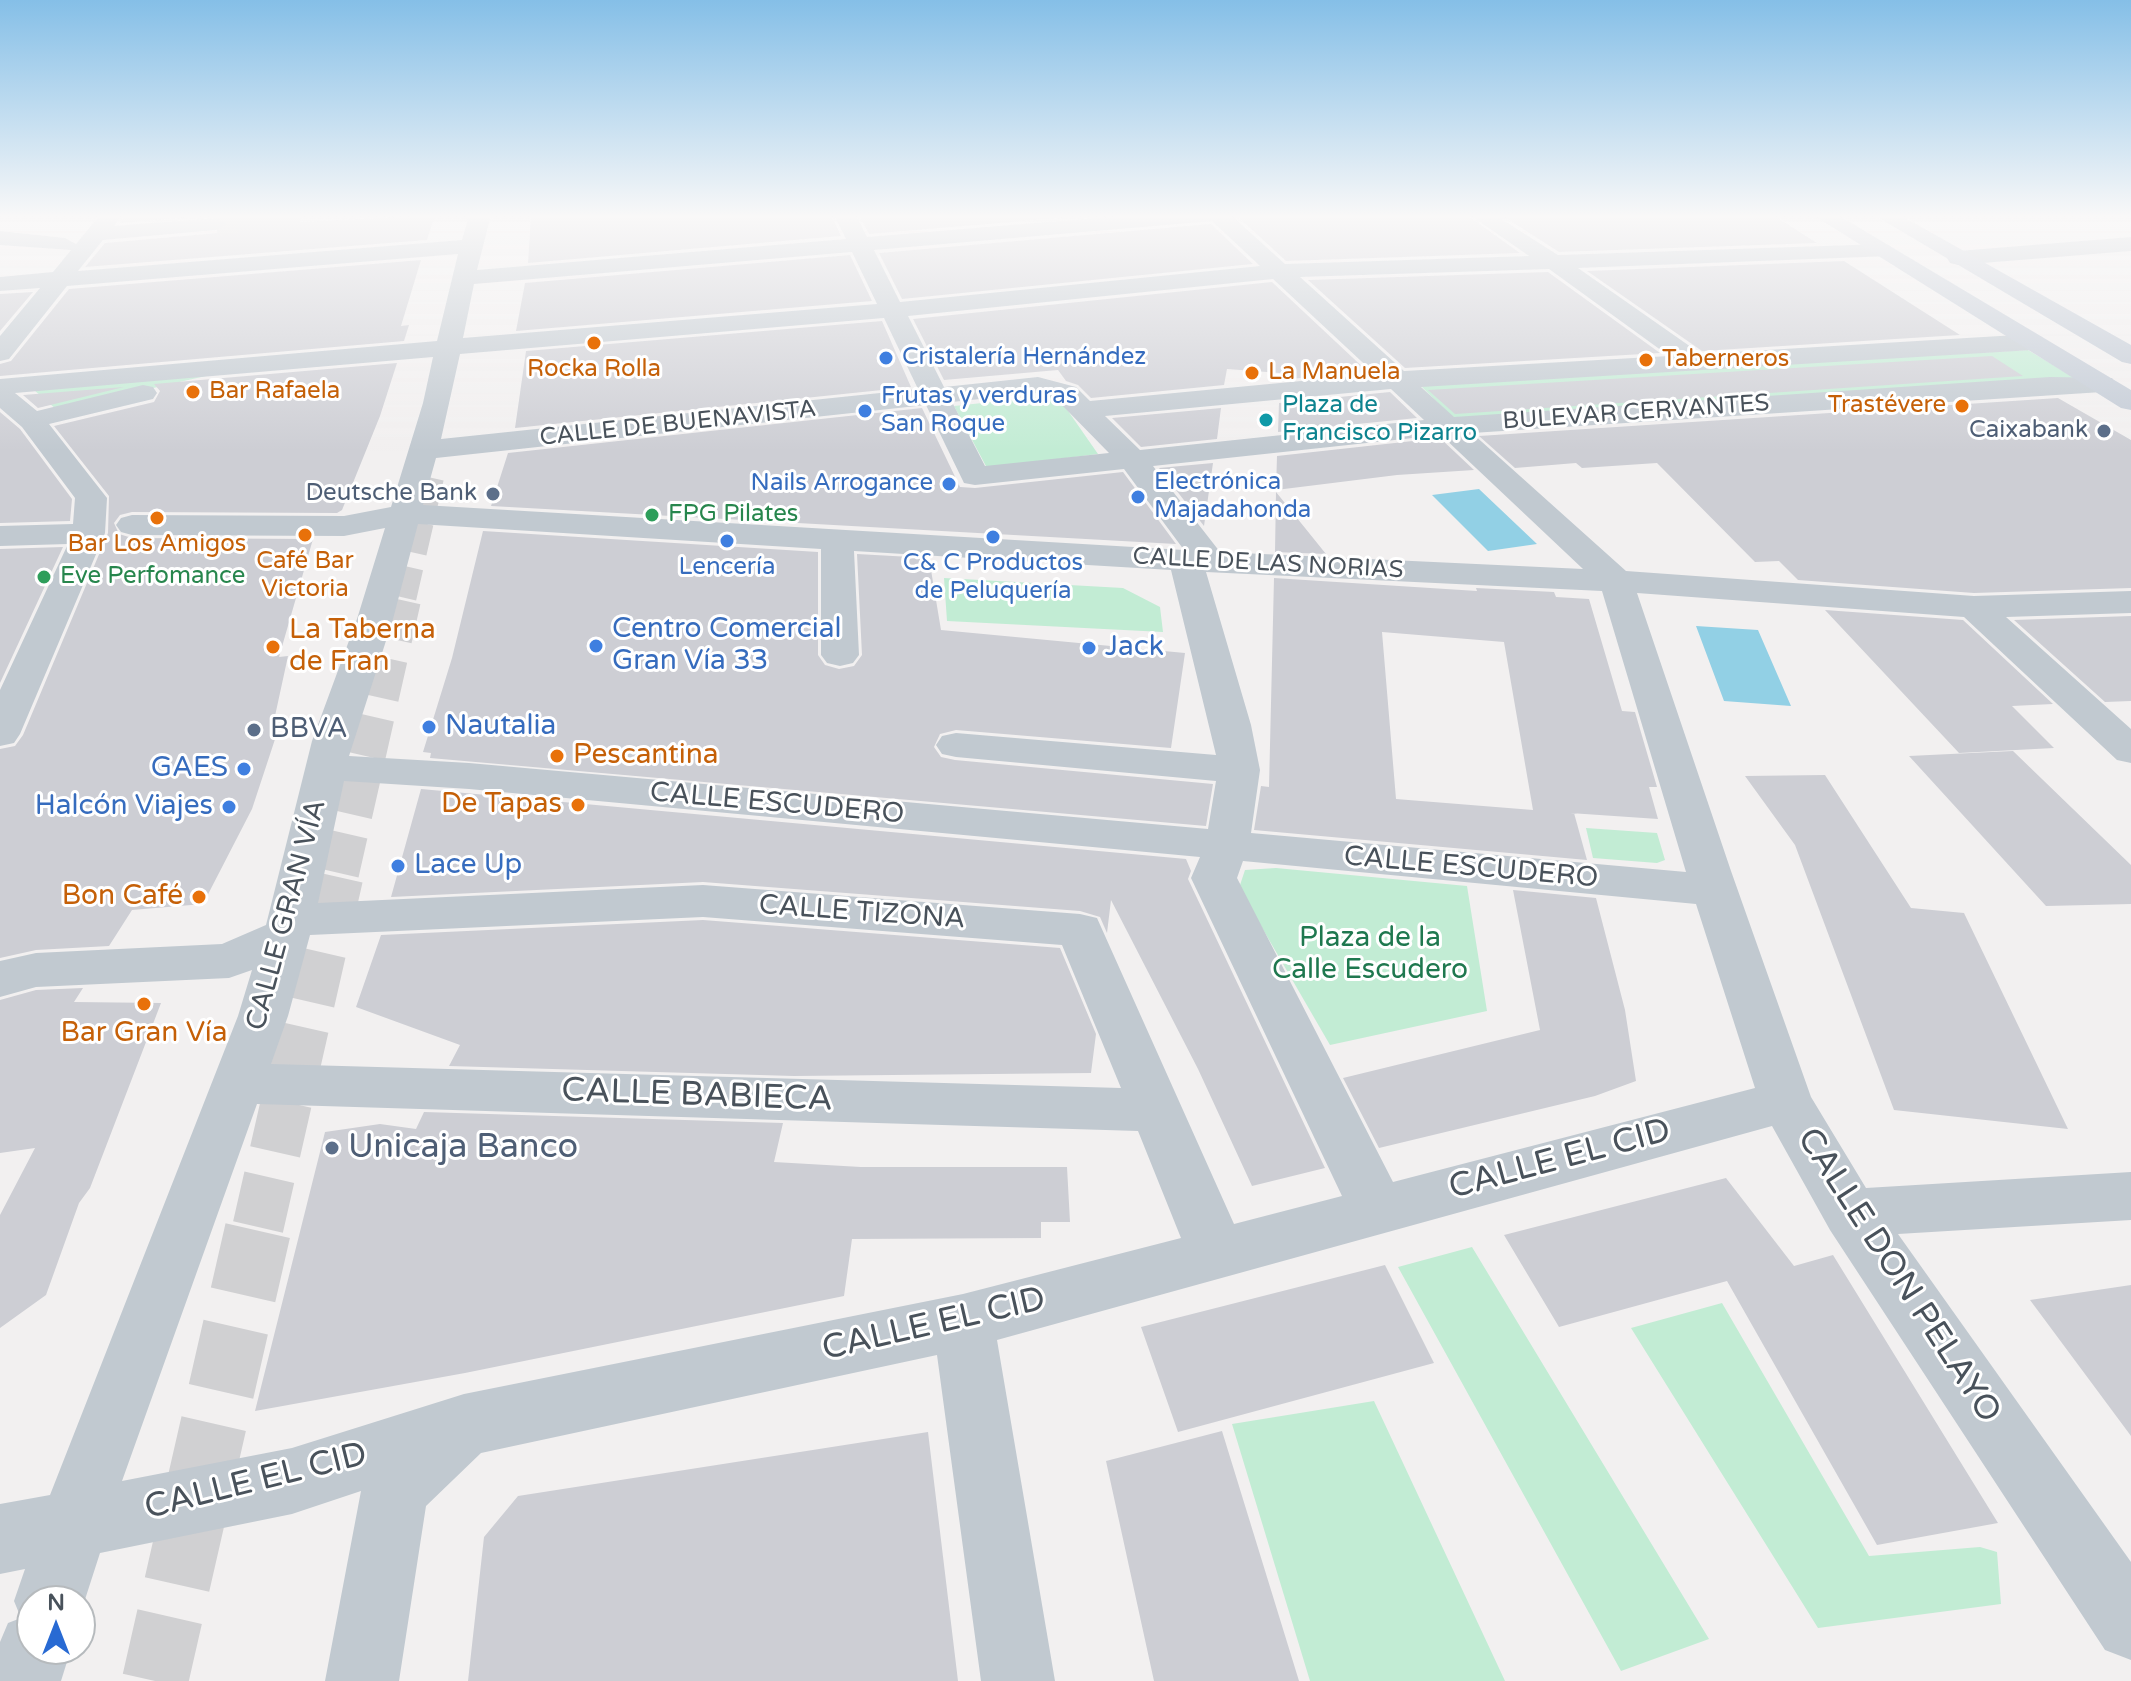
<!DOCTYPE html>
<meta charset="utf-8">
<style>
body{margin:0}
#map{position:relative;width:2131px;height:1681px;overflow:hidden;background:#f2f0f0;font-family:"Varela Round",sans-serif}
canvas{display:block}
.north{position:absolute;left:16px;top:1585px;width:80px;height:80px;box-sizing:border-box;background:#fff;border:2px solid #b6babd;border-radius:50%;rotate:0deg;font-size:22px;font-weight:700;line-height:32px;text-align:center;color:#49525b}
.north::after{content:'';display:block;margin:auto;width:28px;height:36px;background:#286ad3;clip-path:polygon(50% 0,100% 100%,50% 72%,0 100%)}
</style>
<div id="map">
<canvas width="2131" height="1681"></canvas>
<div class="north">N</div>
</div>
<script>
const ctx = document.querySelector('canvas').getContext('2d');
ctx.lineJoin = 'round';
function fillPath(path, color) {
  ctx.fillStyle = color;
  ctx.fill(path, 'evenodd');
}
function strokePath(path, color, width, dash) {
  ctx.strokeStyle = color;
  ctx.lineWidth = width;
  ctx.lineCap = dash ? 'butt' : 'round';
  ctx.setLineDash(dash || []);
  ctx.stroke(path);
}
function write(font, color, halo, rows, align = 'center') {
  ctx.font = font + ' "Varela Round",sans-serif';
  ctx.lineWidth = 6;
  ctx.setLineDash([]);
  ctx.textBaseline = 'middle';
  ctx.strokeStyle = halo;
  ctx.fillStyle = color;
  for (const [text, x, y, turn = 0] of rows) {
    ctx.save();
    ctx.translate(x, y);
    ctx.rotate((+turn || 0) * Math.PI / 180);
    ctx.textAlign = isNaN(turn) ? turn : align;
    if (halo) ctx.strokeText(text, 0, 0);
    ctx.fillText(text, 0, 0);
    ctx.restore();
  }
}
fillPath(new Path2D(`
 M2028 350 2080 381 1455 420 1418 383Z
 M219 373 57 410 34 390Z
 M1057 395 1098 454 987 468 954 406Z
 M944 578 1123 588 1160 607 1163 632 947 621Z
 M1586 828 1657 833 1665 860 1657 863 1593 858Z
 M1276 868 1467 886 1487 1011 1330 1045 1239 888 1245 870Z
 M1472 1247 1709 1639 1621 1671 1398 1267Z
 M1722 1303 1869 1556 1980 1547 1997 1552 2001 1604 1818 1628 1631 1328Z
 M1374 1401 1505 1681H1310L1232 1424Z`), '#c2ecd4');
fillPath(new Path2D(`
 M1479 489 1537 544 1488 551 1432 495Z
 M1696 626 1758 630 1791 706 1724 701Z`), '#92d0e5');
fillPath(new Path2D(`
 M124 215H214L120 223Z
 M216 215H304L300 222 435 215 427 240 85 267 105 243 217 233 230 223Z
 M531 215H831L841 236 528 263Z
 M859 215H1093L869 234Z
 M1236 215H1467L1520 253 1286 261Z
 M1501 215H1773L1817 243 1559 252Z
 M1211 224 1253 264 902 299 879 253Z
 M850 255 872 301 516 331 525 283Z
 M421 260 401 326 409 325 404 341 0 376V364L11 361 69 289Z
 M1844 261 1960 335 1702 351 1587 271Z
 M1548 272 1660 353 1405 368 1308 280Z
 M1272 282 1368 372 1279 380 1280 373 1227 369 1224 385 1091 398 1078 385 1066 381 1058 370 944 380 913 319Z
 M33 292 0 331V294Z
 M882 321 911 387 515 428 526 351Z
 M1992 356 2023 376 1455 414 1428 390Z
 M397 363 380 416 342 510 337 513 132 512 120 515 114 523 119 534 132 538 313 539 279 657 288 656 275 716 282 718 252 809 203 904 132 910 109 946 36 950 0 958V749L15 746 23 735 108 533 109 496 54 426 154 402 160 391 154 384Z
 M124 387 38 408 23 395Z
 M1390 392 1417 418 1278 432 1279 403Z
 M2058 398 2131 440V588L1974 593 1798 580 1779 561 1755 562 1657 463 1582 468 1576 463 1515 468 1479 436Z
 M922 408 960 487 975 488 1123 472 1176 544 491 506 508 453Z
 M1221 408 1217 439 1141 447 1112 418Z
 M0 412 20 429 72 499 70 521 0 523Z
 M1440 438 1474 470 1397 475 1276 490 1277 456Z
 M1213 463 1204 526 1159 468Z
 M1276 492 1326 554 1275 552Z
 M483 531 818 552V655L825 665 839 669 854 666 862 655 857 554 929 558 941 630 1185 653 1171 748 956 730 940 734 934 747 941 757 955 760 1213 784 1206 826 430 758 431 753 423 752 452 658Z
 M63 547 0 683V549Z
 M1274 578 1477 591 1476 588 1554 592 1556 597 1589 599 1622 711 1635 712 1657 787H1649L1658 819 1570 813H1574L1587 860 1254 830 1261 786 1269 787ZM1382 632 1504 642 1533 810 1396 799Z
 M1825 610 1963 620 2053 704 2012 706 2054 748 1959 753Z
 M2131 616V701L2105 702 2014 620Z
 M2013 751 2131 865V904L2046 906 1909 756Z
 M1825 775 1911 908 1964 913 2068 1129 1894 1110 1795 845 1745 776Z
 M421 789 1186 859 1191 871 1188 879 1325 1168 1252 1186 1198 1069 1111 900 1107 933 1100 917 1080 911 703 882 391 897Z
 M1513 890 1596 898 1625 1010 1636 1081 1595 1096 1379 1148 1343 1078 1540 1030Z
 M703 920 1060 948 1096 1034 1091 1073 794 1076 449 1066 460 1045 356 1007 381 935Z
 M83 988 74 1002 161 1003 90 1188 79 1203 46 1295 0 1328V1215L35 1148 0 1153V1000L36 990Z
 M424 1112 783 1123 774 1162 861 1167H1067L1070 1222H1041V1238L852 1239 844 1296 465 1373 255 1411 325 1132 380 1124 416 1129Z
 M1726 1178 1794 1266 1833 1255 1998 1523 1877 1545 1727 1281 1559 1327 1504 1235Z
 M1385 1265 1434 1363 1178 1432 1141 1327Z
 M2131 1285V1436L2030 1300Z
 M1222 1431 1299 1681H1154L1106 1461Z
 M928 1432 958 1681H468L484 1537 518 1496Z`), '#cdced4');
strokePath(new Path2D(`
 M216 224 237 221`), '#d0d0d2', 24, [24, 12]);
strokePath(new Path2D(`
 M401 597 431 466`), '#d0d0d2', 31, [31, 15]);
strokePath(new Path2D(`
 M339 873 402 595`), '#d0d0d2', 40, [40, 20]);
strokePath(new Path2D(`
 M258 1227 339 871`), '#d0d0d2', 51, [51, 26]);
strokePath(new Path2D(`
 M155 1681 259 1225`), '#d0d0d2', 66, [66, 33]);
fillPath(new Path2D(`
 M100 215H121L114 226 216 218 227 224 216 230 103 240 78 271 462 240 469 215H491L477 270 846 239 834 215H856L867 237 1131 215H1231L1285 264 1529 256 1470 215H1495L1558 255 1882 244 1890 246 1893 251 1890 256 1578 268 1701 354 2033 334 2042 337 2046 342 2042 347 2033 350 1421 387 1454 417 2050 377 2112 378 2116 384 2112 390 2102 392 1472 433 1626 571 1974 596 2131 591V613L2006 617 2131 729V763L2117 760 1964 617 1637 593 1731 871 1811 1097 1866 1188 2131 1172V1220L1898 1234 2131 1562V1660L2105 1650 1830 1230 1772 1126 997 1340 1055 1681H981L937 1355 481 1453 426 1506 399 1681H325L361 1491 292 1514 100 1553 80 1615V1601H32V1649H71L61 1681H0V1642L8 1623 21 1618 14 1601 25 1569 0 1574V1504L50 1495 238 1016 252 970 229 978 36 987 0 997V961L36 953 222 944 266 925 312 741 357 619 385 528 344 536 132 535 121 532 116 525 121 518 132 515 344 516 391 507 423 403 433 357 15 393 37 411 143 385 153 387 157 393 153 399 49 424 107 498 105 533 20 734 14 743 0 746V690L68 544 0 546V526L73 524 75 498 22 427 0 408V379L437 341 458 254 67 286 9 359 0 361V336L40 288 0 291V277L53 272 71 250 0 245V231L65 238 76 244ZM1212 221 1260 266 900 302 874 250ZM852 252 877 304 463 338 474 284ZM1549 269 1669 356 1404 371 1300 277ZM1273 279 1375 374 1090 401 1076 387 1038 377 944 387 908 316ZM884 318 918 389 441 439 460 354ZM1391 389 1424 420 1140 450 1105 416ZM1037 393 1056 399 1109 453 985 466 952 402ZM926 405 964 483 975 485 1124 469 1184 550 423 505 436 458ZM1441 435 1583 569 1220 552 1153 466ZM418 524 821 549V655L827 663 840 666 853 663 859 655 854 551 1171 570 1216 755 956 733 942 736 936 745 942 754 956 757 1216 781 1208 829 469 763 349 756 393 619ZM1206 572 1602 591 1686 872 1251 833 1260 770 1251 725ZM344 781 469 789 1200 857 1191 878 1342 1196 1234 1224 1097 918 1080 914 703 885 318 903ZM1243 861 1696 904 1755 1088 1393 1182 1237 878ZM703 917 1062 945 1121 1088 271 1064 288 1016 310 935ZM257 1104 1138 1131 1181 1238 963 1294 464 1394 292 1448 122 1481Z
 M2131 237V251L1958 265 1950 263 1947 258 1950 253 1958 251Z`), '#c1c9d0');
fillPath(new Path2D(`
 M1813 215H1838L2131 390V410L2121 408Z
 M1874 215H1900L2131 345V364L2122 362Z`), '#c2cad5');
const sky = ctx.createLinearGradient(0, 0, 0, 451);
sky.addColorStop(0, '#85bfe7');
sky.addColorStop(0.48, '#f9f8f8');
sky.addColorStop(1, '#f9f8f800');
ctx.fillStyle = sky;
ctx.fillRect(0, 0, 2131, 451);
for (const [x, y, r, color] of [
 [594,343,8,"#e8710a"],
 [886,358,8,"#3f7fe0"],
 [1646,360,8,"#e8710a"],
 [1252,373,8,"#e8710a"],
 [193,392,8,"#e8710a"],
 [1962,406,8,"#e8710a"],
 [865,411,8,"#3f7fe0"],
 [1266,420,8,"#0f9aa8"],
 [2104,431,8,"#5c6f8a"],
 [949,484,8,"#3f7fe0"],
 [493,494,8,"#5c6f8a"],
 [1138,497,8,"#3f7fe0"],
 [652,515,8,"#2e9e5b"],
 [157,518,8,"#e8710a"],
 [305,535,8,"#e8710a"],
 [993,537,8,"#3f7fe0"],
 [727,541,8,"#3f7fe0"],
 [44,577,8,"#2e9e5b"],
 [596,646,8,"#3f7fe0"],
 [273,647,8,"#e8710a"],
 [1089,648,8,"#3f7fe0"],
 [429,727,8,"#3f7fe0"],
 [254,730,8,"#5c6f8a"],
 [557,756,8,"#e8710a"],
 [244,769,8,"#3f7fe0"],
 [578,805,8,"#e8710a"],
 [229,807,8,"#3f7fe0"],
 [398,866,8,"#3f7fe0"],
 [199,897,8,"#e8710a"],
 [144,1004,8,"#e8710a"],
 [332,1148,8,"#5c6f8a"]
]) {
  const dot = new Path2D();
  dot.arc(x, y, r, 0, 2 * Math.PI);
  ctx.fillStyle = color;
  ctx.fill(dot);
  strokePath(dot, '#fff', 3);
}
write('24px', '#366cbe', '#fff', [
 ["Cristalería Hernández",902,358],
 ["Frutas y verduras",881,397],
 ["San Roque",881,425],
 ["Electrónica",1154,483],
 ["Majadahonda",1154,511],
 ["Nails Arrogance",933,484,"right"],
 ["C& C Productos",993,564,"center"],
 ["de Peluquería",993,592,"center"],
 ["Lencería",727,568,"center"]
], 'left');
write('24px', '#c56008', '#fff', [
 ["Taberneros",1662,360],
 ["Rocka Rolla",594,370,"center"],
 ["La Manuela",1268,373],
 ["Bar Rafaela",209,392],
 ["Trastévere",1946,406,"right"],
 ["Bar Los Amigos",157,545,"center"],
 ["Café Bar",305,562,"center"],
 ["Victoria",305,590,"center"]
], 'left');
write('24px', '#0d838f', '#fff', [
 ["Plaza de",1282,406],
 ["Francisco Pizarro",1282,434]
], 'left');
write('24px', '#49525b', '#fff', [
 ["BULEVAR CERVANTES",1636,413,-4],
 ["CALLE DE BUENAVISTA",678,424,-6],
 ["CALLE DE LAS NORIAS",1268,564,3]
]);
write('24px', '#4e5e75', '#fff', [
 ["Caixabank",2088,431],
 ["Deutsche Bank",477,494]
], 'right');
write('24px', '#27864d', '#fff', [
 ["FPG Pilates",668,515],
 ["Eve Perfomance",60,577]
], 'left');
write('28px', '#366cbe', '#fff', [
 ["Centro Comercial",612,630],
 ["Gran Vía 33",612,662],
 ["Jack",1105,648],
 ["Nautalia",445,727],
 ["GAES",228,769,"right"],
 ["Halcón Viajes",213,807,"right"],
 ["Lace Up",414,866]
], 'left');
write('28px', '#c56008', '#fff', [
 ["La Taberna",289,631],
 ["de Fran",289,663],
 ["Pescantina",573,756],
 ["De Tapas",562,805,"right"],
 ["Bon Café",183,897,"right"],
 ["Bar Gran Vía",144,1034,"center"]
], 'left');
write('28px', '#4e5e75', '#fff', [
 ["BBVA",270,730]
], 'left');
write('28px', '#49525b', '#fff', [
 ["CALLE ESCUDERO",777,804,5],
 ["CALLE ESCUDERO",1471,868,5],
 ["CALLE TIZONA",862,913,4],
 ["CALLE GRAN VÍA",287,915,-75]
]);
write('28px', '#1f784f', '#fff', [
 ["Plaza de la",1370,939],
 ["Calle Escudero",1370,971]
]);
write('34px', '#49525b', '#fff', [
 ["CALLE BABIECA",697,1096,2],
 ["CALLE EL CID",1560,1160,-15],
 ["CALLE DON PELAYO",1898,1276,57],
 ["CALLE EL CID",934,1325,-13],
 ["CALLE EL CID",256,1482,-14]
]);
write('34px', '#4e5e75', '#fff', [
 ["Unicaja Banco",348,1148]
], 'left');
</script>
